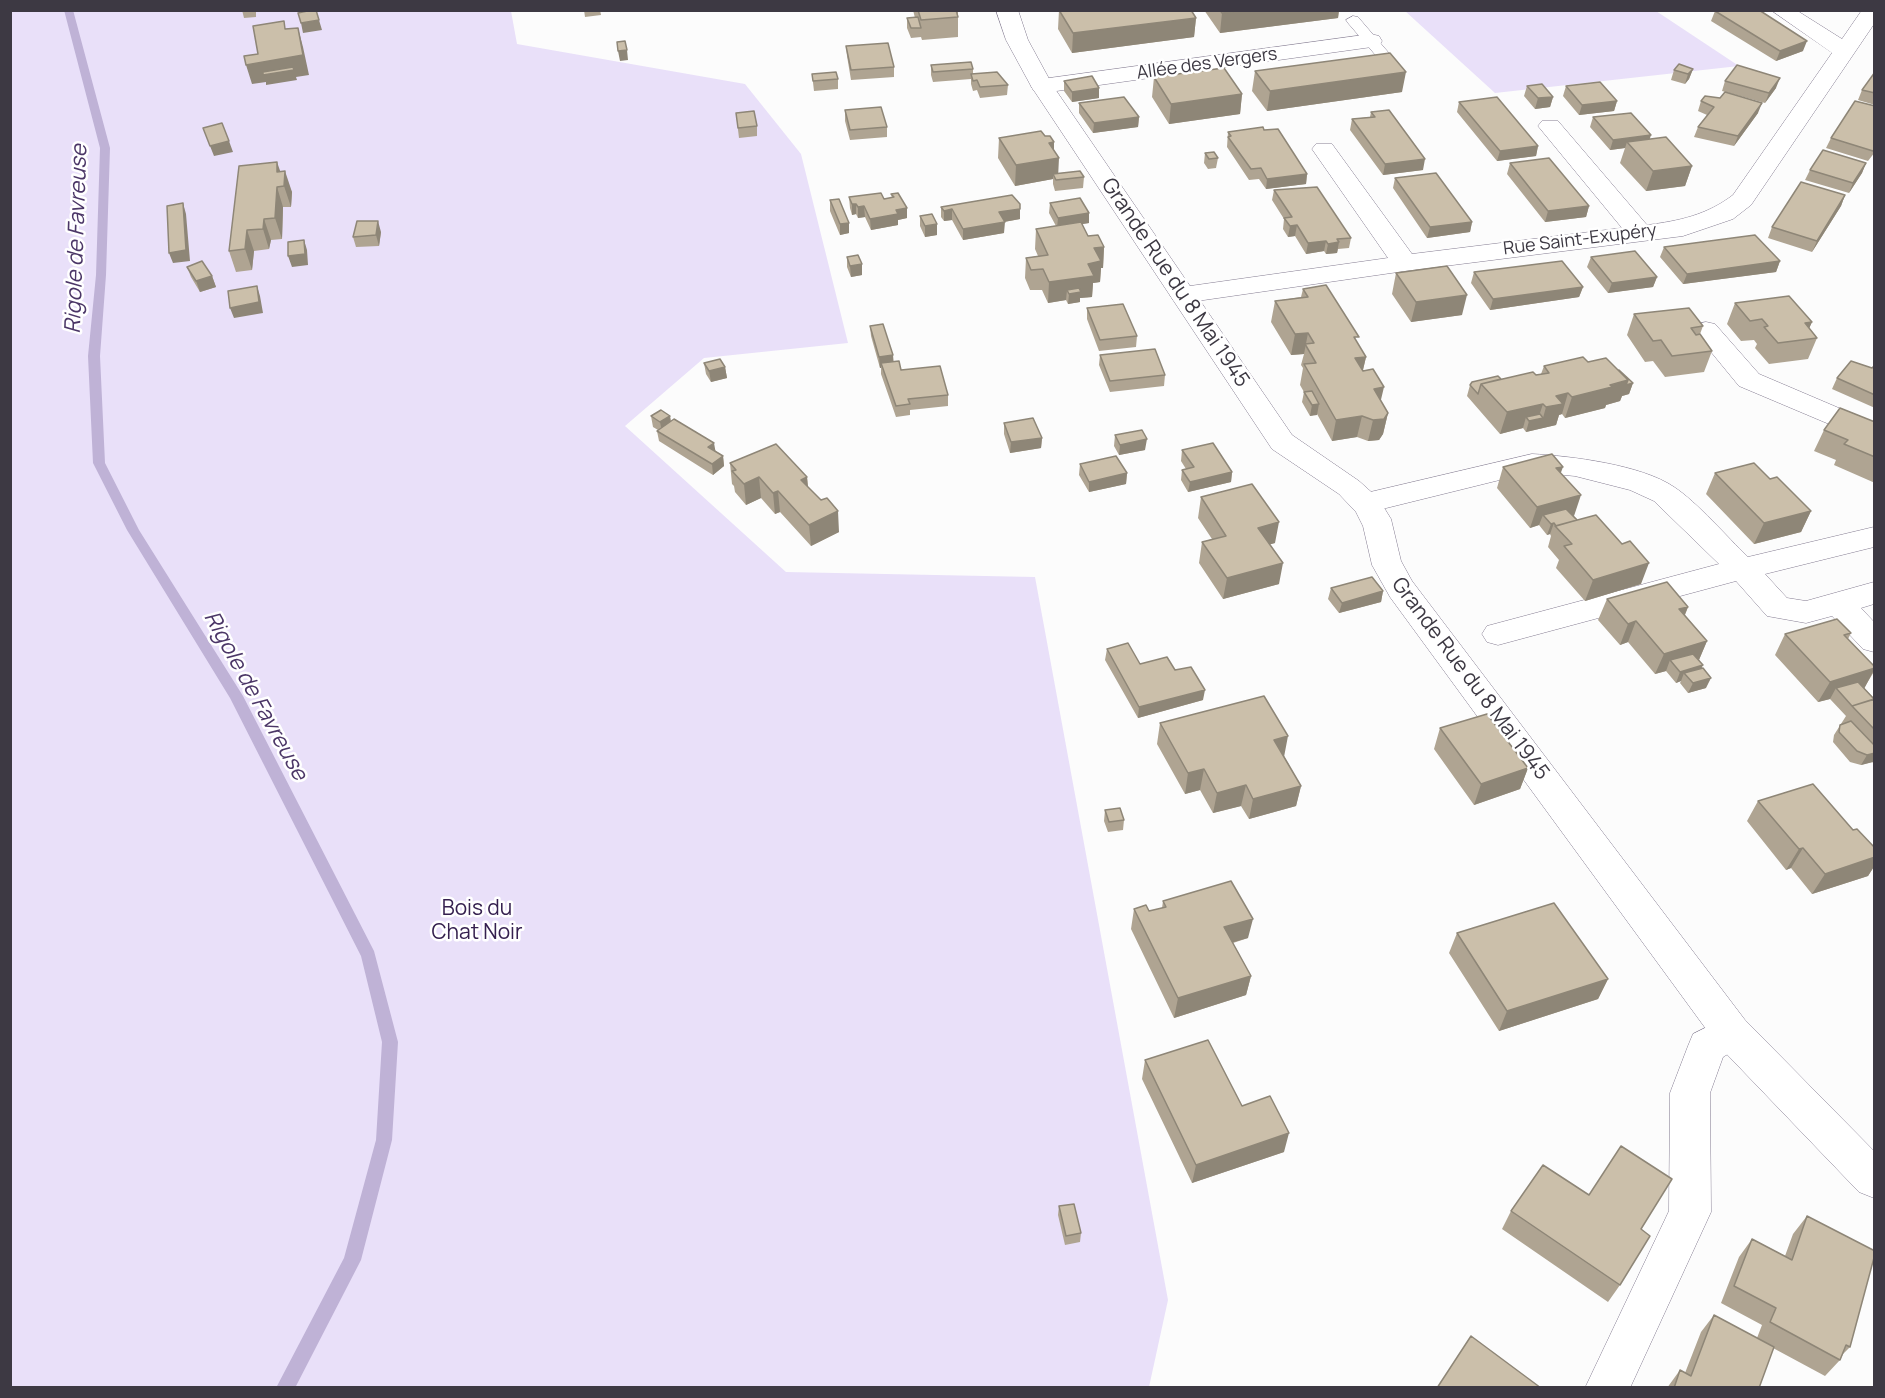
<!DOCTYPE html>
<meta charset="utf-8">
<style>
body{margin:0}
#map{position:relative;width:1885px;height:1398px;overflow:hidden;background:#fcfcfc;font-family:Manrope,sans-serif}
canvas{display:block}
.frame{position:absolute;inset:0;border:12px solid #3d3943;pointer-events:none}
</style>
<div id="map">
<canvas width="1885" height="1398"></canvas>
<div class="frame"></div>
</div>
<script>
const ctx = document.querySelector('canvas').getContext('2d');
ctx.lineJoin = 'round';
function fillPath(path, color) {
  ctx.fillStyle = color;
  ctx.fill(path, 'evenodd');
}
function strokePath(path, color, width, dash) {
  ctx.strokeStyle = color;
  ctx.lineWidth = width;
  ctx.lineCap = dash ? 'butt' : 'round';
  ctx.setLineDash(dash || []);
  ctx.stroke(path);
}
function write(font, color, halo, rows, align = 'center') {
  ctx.font = font + ' Manrope,sans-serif';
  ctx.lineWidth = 5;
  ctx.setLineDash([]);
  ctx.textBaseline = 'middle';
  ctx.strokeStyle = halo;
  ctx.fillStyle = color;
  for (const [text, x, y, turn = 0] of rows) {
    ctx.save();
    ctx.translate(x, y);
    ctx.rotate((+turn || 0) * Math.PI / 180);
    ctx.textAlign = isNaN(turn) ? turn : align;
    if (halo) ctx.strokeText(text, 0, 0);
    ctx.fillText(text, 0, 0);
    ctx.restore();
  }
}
fillPath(new Path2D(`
 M10 11H511L517 44 745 84 801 154 848 343 704 358 625 426 786 572 1035 577 1168 1300 1149 1387H11Z
 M1405 11H1656L1739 66 1495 93Z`), '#e9e0f9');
fillPath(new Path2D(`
 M64 10H73L110 148 106 275 100 356 105 463 139 530 243 696 374 951 398 1042 392 1140 361 1260 295 1388H276L344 1258 376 1140 382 1042 361 956 230 698 127 530 93 463 88 356 96 275 100 148Z`), '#bfb2d6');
const lane = new Path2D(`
 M1353 16 1358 17 1394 59V65H1384L1348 23 1346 20Z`);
const street = new Path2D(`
 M1771 10H1796L1842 39 1862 10H1874V24L1751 205 1733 219 1683 236 1405 271 1183 303 1174 301 1170 295 1174 289 1183 287 1388 258 1312 149 1316 144H1332L1412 254 1622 228 1538 126 1542 121H1558L1647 225C1679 221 1707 215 1733 195L1832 53Z
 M1371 34 1379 36 1382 41 1379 46 1042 93 1034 91 1031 86 1034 81 1042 79Z
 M1706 322 1715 324 1759 374 1874 423V443L1739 386 1693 330 1697 324Z
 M1532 454C1571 456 1642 465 1674 487 1697 502 1727 537 1748 557L1874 527V547L1765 574 1787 598 1806 601 1874 582V604L1861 608 1874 622V652L1863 649 1832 616 1806 623 1767 616 1736 581 1498 645 1487 642 1482 634 1487 626 1719 564 1654 501 1630 490 1575 476 1532 472 1366 513 1355 510 1351 503 1355 496 1366 493Z
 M1731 1015 1745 1020 1750 1032 1745 1044 1723 1057 1710 1093 1711 1212 1630 1388H1585L1669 1211 1670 1093 1688 1046 1693 1034Z`);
const secondary = new Path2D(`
 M996 10H1018L1028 40 1053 86 1292 435 1359 481 1378 498 1391 519 1401 561 1412 581 1745 1020 1874 1151V1198L1859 1192 1717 1044 1390 597 1372 565 1363 526 1356 512 1339 494 1272 449 1031 86 1006 40Z`);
strokePath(lane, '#847c91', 1);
strokePath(street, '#847c91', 1);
strokePath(secondary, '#847c91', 1);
fillPath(lane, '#fff');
fillPath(street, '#fff');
fillPath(secondary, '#fff');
fillPath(new Path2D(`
 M242 10H256V17L244 18Z
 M584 10H600L601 15 585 17Z
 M913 10H958V37L922 40 921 37 911 38 907 28V18H915Z
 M1059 10H1191L1196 18 1194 37 1072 53 1058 29Z
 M1204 10H1339L1338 18 1220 33Z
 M1715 11 1803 51 1776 61 1711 21Z
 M846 46 894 67V77L851 80 847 56Z
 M931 65 973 69V74L1008 85 1007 95 980 98 977 90 973 91 971 84V79L933 82 931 75Z
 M1693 69 1689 79 1685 84 1671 80 1674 70Z
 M1255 71 1402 92 1267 111 1252 91Z
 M1875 72V105L1858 100 1862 90Z
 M812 74 838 79V89L814 91Z
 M1154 77 1242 94 1240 114 1169 124 1152 97Z
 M1064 81 1099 98 1072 102 1064 91Z
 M1725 81 1776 88 1765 103 1722 91Z
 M1527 86 1553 97 1550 107 1535 109 1524 96Z
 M1566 86 1617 101 1614 111 1579 115 1563 96Z
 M1701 101 1758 113 1734 146 1694 137 1698 127 1707 115 1698 111Z
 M1459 102 1538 146 1536 156 1497 161 1457 112Z
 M1079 103 1139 117 1138 127 1093 133 1079 113Z
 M1875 106V152L1868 161 1826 148 1831 138Z
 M845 110 887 127V137L850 140 845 121Z
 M1371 112 1423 170 1383 175 1350 130 1352 119 1370 117Z
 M736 113 757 126V136L739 138Z
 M1593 117 1650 140 1692 166 1685 186 1646 191 1620 163 1625 148 1610 150 1590 127Z
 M1264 130 1307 174 1306 184 1266 189 1259 179 1249 180 1227 147 1228 132Z
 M999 138 1054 150 1058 173 1084 177 1083 188 1055 191 1053 184V179L1015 186 998 158Z
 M1205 153 1218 158 1216 168 1208 169 1204 163Z
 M1510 163 1589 206 1586 217 1545 222 1507 174Z
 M1866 163 1862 173 1849 193 1805 180 1810 170Z
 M280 172 292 192 291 207H283L282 239 271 240 269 249 254 251 252 270 236 272 229 251Z
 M1395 178 1472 222 1470 232 1427 238 1393 188Z
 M1274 190 1351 238 1349 248 1338 249 1337 253 1326 254 1324 251 1306 254 1295 236 1288 237 1283 229 1284 219 1272 200Z
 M891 194 907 208V218L898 220V225L871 230 865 217 858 218 856 214 852 215 850 208 849 197 884 199 892 198Z
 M1845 195 1841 206 1812 252 1768 238 1772 227Z
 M830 200 849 233 840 235 830 211Z
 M1050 203 1089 223 1082 224 1088 236 1104 247 1103 268H1101L1100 282 1093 283 1092 297 1080 298V302L1068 304 1066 300 1048 303 1042 290H1030L1025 278 1026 258 1038 256 1035 249 1036 229 1056 226 1049 213Z
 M941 207 1020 219 1004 222V233L963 240 952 220 944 221 941 217Z
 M920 216 937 235 925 237 920 226Z
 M381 232 379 246 356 247 353 237Z
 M1664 247 1780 261 1776 272 1683 284 1660 257Z
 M847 257 862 275 851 277 847 267Z
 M1591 257 1657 277 1653 287 1608 293 1587 267Z
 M187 267 212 276 216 287 200 292 191 277Z
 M1474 272 1583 287 1579 297 1490 310 1471 283Z
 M1396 273 1462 315 1411 322 1392 294Z
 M1303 289 1357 343 1366 357 1363 370 1388 413 1383 434 1379 440 1368 441 1357 437 1332 441 1317 414 1310 416 1302 402 1304 392 1300 385 1303 368 1301 365 1304 354 1291 355 1271 322 1275 301 1301 297Z
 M1735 303 1812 322 1809 328 1817 338 1808 359 1769 364 1755 348 1757 344 1754 340 1741 341 1727 324Z
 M1087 308 1137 336 1136 347 1099 351 1087 319Z
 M1634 314 1703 326 1700 334 1712 351 1704 372 1665 377 1653 361 1645 362 1627 335Z
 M870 326 893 355V362L901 370 948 395V406L910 410V415L896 417 881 374V368H880L871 336Z
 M1100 355 1165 375 1164 386 1110 392 1099 365Z
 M1588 362 1618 370 1633 383 1629 394 1622 396 1620 401 1606 405 1605 408 1565 418 1562 414 1559 415 1556 425 1526 432 1523 428 1500 434 1467 396 1470 385 1501 379 1541 374 1544 366Z
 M704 363 725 367 727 378 711 382 706 374Z
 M1875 365V408L1832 389 1837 378 1872 368Z
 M651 416H670L671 421 723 456 724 466 713 475 659 441 657 431 658 430 653 427Z
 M1875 422V483L1834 465 1836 460 1814 451 1824 430Z
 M1004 423 1042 438 1041 448 1010 453 1004 434Z
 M1115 435 1145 450 1119 455 1114 446Z
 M1182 450 1232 472 1231 482 1188 492 1181 480 1182 470 1186 469 1181 461Z
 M730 463 807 477 808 487 839 532 811 546 780 512 775 514 761 498 746 505 735 492 734 486 732 484Z
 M1080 464 1127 473 1126 484 1089 492 1079 475Z
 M1503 467 1574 516 1641 584 1585 601 1556 568 1559 560 1548 547 1551 536 1550 534 1547 535 1539 525 1530 528 1497 488Z
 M1715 473 1770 479 1811 511 1801 532 1754 544 1706 494Z
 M1201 497 1275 543 1270 544 1279 584 1223 599 1199 563 1202 542 1212 539 1198 518Z
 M1331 588 1383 591 1381 602 1339 613 1328 599Z
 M1607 599 1688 607 1685 615 1707 641 1699 660 1702 668 1706 688 1688 693 1680 683 1681 681 1676 683 1666 671 1655 674 1628 642 1620 645 1598 620Z
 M1851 633 1848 639 1875 667V670L1864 688 1875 699V764L1872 762 1861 765 1850 762 1833 742 1834 735 1846 716 1830 699 1818 702 1775 655 1785 634Z
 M1107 649 1140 664 1175 670 1203 700 1138 718 1105 660Z
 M1160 723 1284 756 1301 786 1296 806 1249 819 1241 806 1213 813 1200 790 1185 794 1157 744Z
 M1440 728 1528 768 1520 789 1474 805 1434 749Z
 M1758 801 1853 830 1875 848V865L1868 876 1812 894 1791 868 1786 870 1747 821Z
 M1105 810 1124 820 1123 830 1108 832 1104 821Z
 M1163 901 1248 938 1233 943 1251 976 1246 995 1174 1018 1131 929 1134 909 1149 911 1162 908Z
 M1457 933 1608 979 1598 999 1499 1031 1449 953Z
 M1145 1060 1242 1106 1284 1152 1192 1183 1142 1079Z
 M1059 1206 1081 1233 1080 1242 1065 1245 1058 1215Z
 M1511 1211 1641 1229 1620 1285 1608 1302 1502 1229Z
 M1807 1216 1850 1347 1843 1354 1840 1360 1825 1376 1773 1348 1759 1388H1667L1680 1370 1685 1373 1701 1332 1714 1315 1757 1338 1762 1325 1721 1303 1739 1257 1752 1239 1785 1256 1793 1234Z`), '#afa492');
fillPath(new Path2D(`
 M1245 10H1339L1338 18 1220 33 1222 13Z
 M1196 18 1194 37 1072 53 1073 33Z
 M319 20 322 30 303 33 301 23Z
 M298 28 303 47 309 75 296 77 297 80 266 85V82L252 84 246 65Z
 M1807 41 1803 51 1776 61 1780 51Z
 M627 50 628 60 620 61 618 51Z
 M1693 69 1689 79 1685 84 1688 74Z
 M1406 72 1402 92 1267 111 1270 91Z
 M1780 78 1776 88 1765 103 1769 93Z
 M1099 88V98L1072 102V92Z
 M1242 94 1240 114 1169 124 1171 104Z
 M1553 97 1550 107 1535 109 1538 98Z
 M1617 101 1614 111 1579 115 1582 105Z
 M1762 103 1758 113 1734 146 1738 136Z
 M1139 117 1138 127 1093 133 1094 123Z
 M1651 135 1648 145 1627 142 1625 148 1610 150 1613 140Z
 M229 141 233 152 214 156 210 146Z
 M1054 142V159L1059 158 1058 178 1053 174V179L1015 186 1016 165 1049 143Z
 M1538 146 1536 156 1497 161 1500 151Z
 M1425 159 1423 170 1383 175 1385 164Z
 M277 162 284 182 277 172Z
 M1866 163 1862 173 1849 193 1853 183Z
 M1692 166 1685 186 1646 191 1653 171Z
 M285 171 292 192 291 207 284 186Z
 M1307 174 1306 184 1266 189 1267 179Z
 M277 187 283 207 282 239 275 218Z
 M1845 195 1841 206 1812 252 1817 241Z
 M183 203 186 214 190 261 173 263 169 253Z
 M852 204H856V214L852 215Z
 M864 206 865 217 858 218V207Z
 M1589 206 1586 217 1545 222 1548 211Z
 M907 208V218L898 220V225L871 230 870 219 896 210Z
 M952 209V220L944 221V211Z
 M1020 209V219L998 223 999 212Z
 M1089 213V223L1057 228 1058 218Z
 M264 219 271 240 269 249 263 229Z
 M378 221 381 232 379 246 376 235Z
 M1005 222 1004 233 963 240V229Z
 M1472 222 1470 232 1427 238 1430 227Z
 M849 223V233L840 235V224Z
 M937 224V235L925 237V226Z
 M1297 225 1295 236 1288 237 1290 226Z
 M247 230 254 251 252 270 245 249Z
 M304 240 307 250 308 265 292 267 288 256Z
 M1326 241 1324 251 1306 254 1308 243Z
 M1339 242 1337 253 1326 254 1328 244Z
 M1104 247 1103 268H1101L1100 282 1093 283 1092 297 1080 298V302L1068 304 1069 294 1067 290 1066 300 1048 303 1049 282 1088 264 1094 248Z
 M1780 261 1776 272 1683 284 1687 274Z
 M862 264V275L851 277 850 266Z
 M212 276 216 287 200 292 196 281Z
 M1657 277 1653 287 1608 293 1612 283Z
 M257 286 260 296 263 313 234 318 230 308Z
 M1583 287 1579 297 1490 310 1493 299Z
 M1467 295 1462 315 1411 322 1416 302Z
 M1812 322 1804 340 1805 323Z
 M1308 333 1304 354 1291 355 1295 334Z
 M893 355 894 366 881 363V368H880L879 357Z
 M1366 357 1361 378 1355 358Z
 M725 367 727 378 711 382 709 371Z
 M1628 380 1633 383 1629 394 1622 396 1620 401 1606 405 1605 408 1565 418 1572 397Z
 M1384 387 1379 408 1374 389Z
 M1568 393 1562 414 1559 415 1556 425 1526 432 1529 421 1526 417 1523 428 1500 434 1507 412 1543 404 1538 419 1543 418 1546 407 1556 396Z
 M1319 404 1317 415 1310 416 1312 405Z
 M1388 413 1383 434 1379 440 1368 441 1373 420Z
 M670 416 671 426 662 432 660 422Z
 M1362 416 1357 437 1332 441 1336 420Z
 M1042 438 1041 448 1010 453 1011 442Z
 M1147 439 1145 450 1119 455 1120 445Z
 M714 443 716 454 708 447Z
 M723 456 724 466 713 475 712 464Z
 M1563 467 1557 483 1556 468Z
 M1232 472 1231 482 1188 492 1190 482Z
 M1127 473 1126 484 1089 492V482Z
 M759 477 761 498 746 505 744 484Z
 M807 477 809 499 801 480Z
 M778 491 780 512 775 514 773 493Z
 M1581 495 1574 516 1550 523 1543 515 1539 525 1530 528 1537 507Z
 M838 511 839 532 811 546 809 525Z
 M1811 511 1801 532 1754 544 1764 523Z
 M1279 522 1275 543 1254 549 1258 528Z
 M1554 523 1550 534 1547 535 1551 524Z
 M1283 563 1279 584 1223 599 1227 578Z
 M1649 563 1641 584 1585 601 1593 580Z
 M1383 591 1381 602 1339 613 1342 603Z
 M1688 607 1679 628V609Z
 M1636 621 1628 642 1620 645 1628 624Z
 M1707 641 1698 662 1670 660 1666 671 1655 674 1664 654Z
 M1703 665 1698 676 1684 673 1681 681 1676 683 1680 672Z
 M1875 668 1864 689 1836 688 1830 699 1818 702 1830 682Z
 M1711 678 1706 688 1688 693 1693 683Z
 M1205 690 1203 700 1138 718 1139 707Z
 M1288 736 1284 757 1274 740Z
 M1875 753V759L1873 762 1861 765 1867 755Z
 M1528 768 1520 789 1474 805 1481 784Z
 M1204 769 1200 790 1185 794 1188 773Z
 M1246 785 1241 806 1213 813 1217 793Z
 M1301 786 1296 806 1249 819 1253 799Z
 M1803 848 1791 868 1786 870 1799 849Z
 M1875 857V865L1868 876 1812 894 1825 874Z
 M1253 919 1248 938 1220 946 1224 927Z
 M1251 976 1246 995 1174 1018 1178 998Z
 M1608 979 1598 999 1499 1031 1507 1011Z
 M1289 1133 1284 1152 1192 1183 1196 1165Z`), '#8e8677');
const building = new Path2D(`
 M312 10H316L319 20 301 23 298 13Z
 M918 10H956L958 17 921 20Z
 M1059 10H1191L1196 18 1073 33Z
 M1220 10H1245L1222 13Z
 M1759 10 1807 41 1780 51 1715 11Z
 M918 17 921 28H911L907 18Z
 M284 21 285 29 298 28 303 55 246 65 244 56 258 54 253 26Z
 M625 41 627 50 618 51 617 42Z
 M888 43 894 67 851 70 846 46Z
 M1390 53 1406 72 1270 91 1255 71Z
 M971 62 973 69 933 72 931 65Z
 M1679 64 1693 69 1688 74 1674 70Z
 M1737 65 1780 78 1769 93 1725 81Z
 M293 67 294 70 263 75V72Z
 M1224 68 1242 94 1171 104 1154 77Z
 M836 72 838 79 813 81 812 74Z
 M997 72 1008 85 980 87 977 80 973 81 971 74Z
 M1875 72V93L1862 90Z
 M1092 76 1099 88 1072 92 1064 81Z
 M1600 82 1617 101 1582 105 1566 86Z
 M1542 84 1553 97 1538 98 1527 86Z
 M1725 92 1762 103 1738 136 1698 127 1714 107 1701 101 1705 96 1720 98Z
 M1124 97 1139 117 1094 123 1079 103Z
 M1497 97 1538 146 1500 151 1459 102Z
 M1855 101 1875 106V148L1873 151 1831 138Z
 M881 107 887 127 850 130 845 110Z
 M1389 110 1425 159 1385 164 1352 119 1375 117 1371 112Z
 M754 111 757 126 738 128 736 113Z
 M1631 113 1651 135 1613 140 1593 117Z
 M222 123 229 141 210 146 203 128Z
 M1263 127 1264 130 1278 129 1307 174 1267 179 1261 168 1251 169 1228 137 1231 136 1228 132Z
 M1041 131 1045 136H1050L1054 142 1049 143 1059 158 1016 165 999 138Z
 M1666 137 1692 166 1653 171 1627 142Z
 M1823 150 1866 163 1853 183 1810 170Z
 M1214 152 1218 158 1209 159 1205 153Z
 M1549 158 1589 206 1548 211 1510 163Z
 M277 162V172L285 171 284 186 277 187 275 218 264 219 263 229 247 230 245 249 229 251 239 166Z
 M1080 171 1084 177 1056 180 1053 174Z
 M1436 173 1472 222 1430 227 1395 178Z
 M1801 182 1845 195 1817 241 1772 227Z
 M1317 187 1351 238 1337 239 1339 242 1328 244 1326 241 1308 243 1297 225 1290 226 1284 218 1292 217 1274 190Z
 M881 193 884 199 894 197 891 194 898 193 907 208 896 210 898 214 870 219 864 206 858 207 856 204H852L849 197Z
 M1012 195 1020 204V209L999 212 1005 222 963 229 952 209 944 211 941 207Z
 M1080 198 1089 213 1058 218 1050 203Z
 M839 199 849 223 840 224 830 200Z
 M183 203 186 250 169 253 167 206Z
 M932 214 937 224 925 226 920 216Z
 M357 221H378L376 235 353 237Z
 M1081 222 1088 236 1098 235 1104 247 1094 248 1101 261 1088 264 1094 276 1049 282 1043 269 1031 270 1026 258 1048 255 1036 229Z
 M1755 235 1780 261 1687 274 1664 247Z
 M304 240 305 254 288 256V242Z
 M1635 251 1657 277 1612 283 1591 257Z
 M858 255 862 264 850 266 847 257Z
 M202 261 212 276 196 281 187 267Z
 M1562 261 1583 287 1493 299 1474 272Z
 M1447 266 1467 295 1416 302 1396 273Z
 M1326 285 1359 337H1354L1366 357 1355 358 1363 371 1373 369 1384 387 1374 389 1388 413 1384 419 1373 420 1362 416 1336 420 1304 364 1316 363 1305 344 1314 343 1308 333 1295 334 1275 301 1308 297 1303 289Z
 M257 286 259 302 230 308 228 291Z
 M1079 288 1081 292 1069 294 1067 290Z
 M1789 296 1812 322 1805 323 1817 338 1778 343 1764 327 1768 326 1762 319 1750 321 1735 303Z
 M1123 304 1137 336 1100 340 1087 308Z
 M1689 308 1703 326 1691 328 1696 335 1700 334 1712 351 1672 356 1661 340 1653 341 1634 314Z
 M883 324 893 355 879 357 870 326Z
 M1155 349 1165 375 1110 381 1100 355Z
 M1583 357 1588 362 1606 358 1628 380 1610 385 1612 387 1572 397 1568 393 1556 396 1563 404 1546 407 1543 404 1507 412 1481 384 1533 372 1536 375 1549 373 1544 366Z
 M720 359 725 367 709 371 704 363Z
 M899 361 901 370 940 366 948 395 908 399 910 404 896 406 881 363Z
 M1851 361 1872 368 1875 365V395L1837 378Z
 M1618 370H1619L1633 383 1626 385 1628 380Z
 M1498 376 1501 379 1481 384 1478 394 1470 385 1472 382Z
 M1312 391 1319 404 1312 405 1304 392Z
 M1840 408 1875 422V457L1844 444 1848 440 1824 430Z
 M661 410 670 416 660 422 651 416Z
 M1540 414 1543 418 1529 421 1526 417Z
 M1033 418 1042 438 1011 442 1004 423Z
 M674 419 714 443 708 447 723 456 712 464 657 431Z
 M1142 430 1147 439 1120 445 1115 435Z
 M1213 443 1232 472 1190 482 1182 470 1194 467 1182 450Z
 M776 444 807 477 801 480 821 500 827 498 838 511 809 525 778 491 773 493 759 477 744 484 732 471 736 470 730 463Z
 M1552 454 1563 467 1556 468 1581 495 1537 507 1503 467Z
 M1116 456 1127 473 1089 482 1080 464Z
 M1754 463 1770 479 1777 477 1811 511 1764 523 1715 473Z
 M1252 484 1279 522 1258 528 1283 563 1227 578 1202 542 1226 536 1201 497Z
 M1566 509 1577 520 1556 526 1554 523 1551 524 1543 515Z
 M1596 515 1622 544 1630 541 1649 563 1593 580 1564 546 1572 544 1555 526Z
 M1372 577 1383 591 1342 603 1331 588Z
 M1667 582 1688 607 1679 609 1707 641 1664 654 1636 621 1628 624 1607 599Z
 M1837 619 1851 633 1844 635 1875 667V668L1830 682 1785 634Z
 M1128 643 1140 664 1167 657 1175 670 1191 667 1205 690 1139 707 1107 649Z
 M1693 654 1703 665 1680 672 1670 660Z
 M1703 668 1711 678 1693 683 1684 673Z
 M1858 682 1874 699 1852 706 1836 688Z
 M1264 696 1288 736 1274 740 1301 786 1253 799 1246 785 1217 793 1204 769 1188 773 1160 723Z
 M1875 699V730L1852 706Z
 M1487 714 1528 768 1481 784 1440 728Z
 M1851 721 1875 746V753L1867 755 1857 751 1839 732 1840 725Z
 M1813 784 1853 830 1857 829 1875 848V857L1825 874 1803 848 1799 849 1758 801Z
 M1120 808 1124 820 1109 822 1105 810Z
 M1231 881 1253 919 1224 927 1251 976 1178 998 1134 909 1146 905 1149 911 1166 907 1163 901Z
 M1554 903 1608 979 1507 1011 1457 933Z
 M1208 1040 1242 1106 1270 1096 1289 1133 1196 1165 1145 1060Z
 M1621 1146 1672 1179 1641 1229 1650 1236 1620 1285 1511 1211 1543 1165 1589 1195Z
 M1074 1204 1081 1233 1066 1236 1059 1206Z
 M1807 1216 1875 1251V1254L1850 1347 1846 1345 1840 1360 1770 1322 1776 1308 1734 1286 1752 1239 1792 1260Z
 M1714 1315 1774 1347 1759 1388H1674L1680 1370 1691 1376Z
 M1471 1336 1541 1388H1437Z`);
fillPath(building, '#cbbfaa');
strokePath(building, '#8e8677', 1.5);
write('18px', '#3d3943', '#fff', [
 ["Allée des Vergers",1207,64,-8],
 ["Rue Saint-Exupéry",1580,240,-7]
]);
write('21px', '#3d3943', '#fff', [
 ["Grande Rue du 8 Mai 1945",1175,283,56],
 ["Grande Rue du 8 Mai 1945",1470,679,53]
]);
write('21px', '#35204f', '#fff', [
 ["Bois du",477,909],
 ["Chat Noir",477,933]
]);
write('italic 22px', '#4b3667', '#fff', [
 ["Rigole de Favreuse",77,239,-88],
 ["Rigole de Favreuse",255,696,61]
]);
</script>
